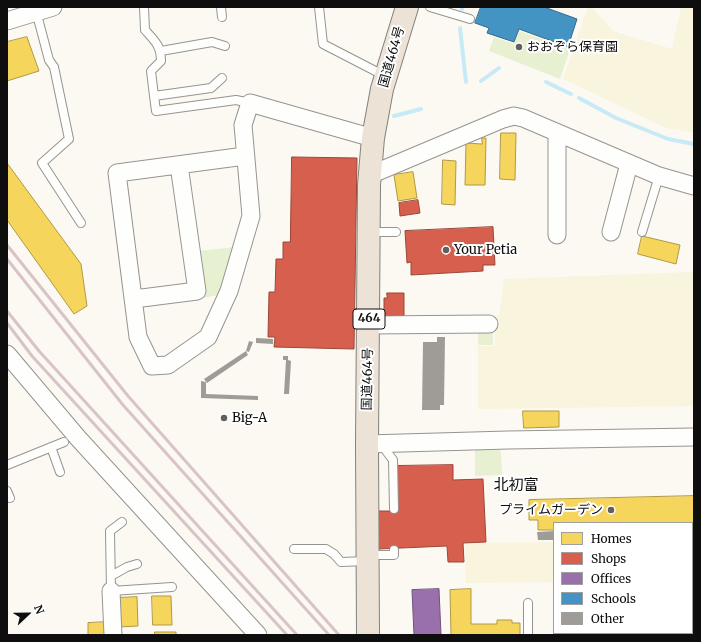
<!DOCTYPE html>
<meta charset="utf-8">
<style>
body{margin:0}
#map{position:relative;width:701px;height:642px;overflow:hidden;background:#fbf9f2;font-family:Merriweather,serif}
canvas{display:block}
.frame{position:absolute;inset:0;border:8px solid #0e0e0e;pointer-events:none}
.legend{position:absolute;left:553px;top:522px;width:140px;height:112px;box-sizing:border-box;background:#fff;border:1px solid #9f9f9f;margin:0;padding:5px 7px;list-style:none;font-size:12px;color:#0e0e0e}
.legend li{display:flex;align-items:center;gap:8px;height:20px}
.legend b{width:20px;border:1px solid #9f9f9f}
.north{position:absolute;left:8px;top:594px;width:40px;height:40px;-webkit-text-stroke:3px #fff;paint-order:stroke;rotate:68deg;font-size:11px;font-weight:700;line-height:16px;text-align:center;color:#0e0e0e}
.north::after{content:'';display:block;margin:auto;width:14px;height:18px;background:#0e0e0e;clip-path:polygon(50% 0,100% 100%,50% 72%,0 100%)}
</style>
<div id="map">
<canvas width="701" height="642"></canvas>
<div class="frame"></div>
<ul class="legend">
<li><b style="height:11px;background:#f6d55c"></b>Homes</li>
<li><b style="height:11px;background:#d6604d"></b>Shops</li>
<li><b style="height:11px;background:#9970ab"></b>Offices</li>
<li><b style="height:11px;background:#4393c3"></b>Schools</li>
<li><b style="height:11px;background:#9f9c98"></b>Other</li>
</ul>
<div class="north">N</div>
</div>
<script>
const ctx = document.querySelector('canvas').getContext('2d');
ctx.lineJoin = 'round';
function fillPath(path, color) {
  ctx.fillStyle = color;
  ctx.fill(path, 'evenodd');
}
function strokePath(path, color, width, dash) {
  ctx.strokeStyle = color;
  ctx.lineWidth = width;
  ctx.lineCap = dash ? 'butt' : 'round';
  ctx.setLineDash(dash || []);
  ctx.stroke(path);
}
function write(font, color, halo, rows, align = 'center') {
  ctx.font = font + ' Merriweather,"Noto Sans JP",serif';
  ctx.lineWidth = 4;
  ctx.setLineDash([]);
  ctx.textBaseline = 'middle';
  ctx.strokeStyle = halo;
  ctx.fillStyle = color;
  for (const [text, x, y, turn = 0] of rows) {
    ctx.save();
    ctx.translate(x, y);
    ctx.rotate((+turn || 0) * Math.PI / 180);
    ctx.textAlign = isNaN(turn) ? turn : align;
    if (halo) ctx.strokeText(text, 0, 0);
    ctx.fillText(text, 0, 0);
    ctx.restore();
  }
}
fillPath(new Path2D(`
 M588 7H592L613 31 672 49 681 7H694V133L666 128 563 79Z
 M694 272V406L478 409V346H495V316H499L504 279Z
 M554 542V582L466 583 465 543Z`), '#f8f4de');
fillPath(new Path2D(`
 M519 31 570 49 560 79 489 51 494 37 514 44Z
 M236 247 218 295 203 298 198 251Z
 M478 329H493V345H478Z
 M475 446H496L501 452 502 475 475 476Z`), '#e7f1d2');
const homes = new Path2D(`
 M27 37 39 71 7 81V42Z
 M501 133H516L515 180 500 179Z
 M482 138H486L485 185H465L466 143 482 144Z
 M443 160 456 161 455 205 442 204Z
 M7 163 81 264 87 306 74 314 7 220Z
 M413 172 417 198 398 201 394 175Z
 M642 236 680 245 676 264 638 254Z
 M523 411H559V427L524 428Z
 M694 496V529H692V523H554V530H538V520H529V500Z
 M471 589V624H497V620H512V623H520V635H451L450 590Z
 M152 596H171L172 625H153Z
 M137 597 138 626 119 627 118 598Z
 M107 622 108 635H88V623Z
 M155 632H176V635H155Z`);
fillPath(homes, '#f6d55c');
strokePath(homes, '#b09945', 1);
const shops = new Path2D(`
 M292 157 357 158 354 349 274 347 275 337H268L269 292H275L276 259H283V242H290Z
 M418 200 420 213 400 216 399 203Z
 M493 227 495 265H483V271L411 275V262L407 263 405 231Z
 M387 293H404V316H384V298H387Z
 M453 465V480L483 479 486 542 463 543 464 562H448L447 546 378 549V511H396L394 466Z`);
fillPath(shops, '#d6604d');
strokePath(shops, '#9a473a', 1);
const offices = new Path2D(`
 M439 589 441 635H414L412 590Z`);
fillPath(offices, '#9970ab');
strokePath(offices, '#6f537c', 1);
const schools = new Path2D(`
 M481 7H544L577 19 568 47 519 29 514 42 487 33 489 28 475 23Z`);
fillPath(schools, '#4393c3');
strokePath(schools, '#336b8d', 1);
strokePath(new Path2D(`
 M462 9V7
 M460 28 466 82
 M481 81 499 68
 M546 82 571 94
 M579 98 616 118 668 139 694 144
 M394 116 421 109`), '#c7eaf6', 4);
fillPath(new Path2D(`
 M437 337H445L444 405H440V410H422L423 342H437Z
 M256 338 273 339V344L256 343Z
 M249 341 253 342 249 352 246 351Z
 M246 351 248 355 207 383 204 379Z
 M283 356H288V360L291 361 289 394H284L286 360H283Z
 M201 381 206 382V394L258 396V400L201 398Z
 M554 531V540H538L537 532Z`), '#9f9c98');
const service = new Path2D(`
 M144 7 145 30C155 41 161 46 161 61L151 71 154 96 211 88 222 78
 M221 7 222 17
 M319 7 323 44 385 76
 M430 7 470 19
 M36 11 49 60 54 67 69 139 42 163 81 223
 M161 51 212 42 225 46
 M154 96 156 111 236 100 250 103
 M370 232H396
 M642 232 659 176
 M381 444 393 460 394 509
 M51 447 60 472
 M7 465 64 442
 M7 491 10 498
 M122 522 110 531 111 591 172 587
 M294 549H326L334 554 341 562 367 561
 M368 555H394V550
 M111 576 127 567 137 564
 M528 635V603`);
const minor = new Path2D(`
 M7 21 53 7
 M245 156 117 173 138 337 152 366 168 365 208 337 229 291 251 216 243 125 250 103 373 138
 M370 175 503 119 514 116 523 118 659 176 694 186
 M611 232 629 164
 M557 235V133
 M134 299 197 291 179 165
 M369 325 489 324
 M7 354 78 438 258 635
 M367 444 508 440 694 437
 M111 591 113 635`);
const trunk = new Path2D(`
 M368 635 367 444 369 185 373 138 382 89 407 7`);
strokePath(service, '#959491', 10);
strokePath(minor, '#959491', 19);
strokePath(trunk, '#82817e', 24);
strokePath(service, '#fefefd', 8);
strokePath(minor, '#fefefd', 17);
strokePath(trunk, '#ece2d6', 22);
strokePath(new Path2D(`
 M7 245 128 396 339 635
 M7 259 123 405 329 635
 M7 311 39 351 297 635
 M7 323 32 356 287 635`), '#d8c4c6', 3);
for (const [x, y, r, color] of [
 [519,47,4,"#61605e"],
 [446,250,4,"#61605e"],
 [224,418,4,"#61605e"],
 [611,510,4,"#61605e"]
]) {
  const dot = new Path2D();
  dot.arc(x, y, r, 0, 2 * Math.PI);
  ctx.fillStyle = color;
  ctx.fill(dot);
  strokePath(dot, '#fff', 1.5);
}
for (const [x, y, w] of [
 [369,319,32]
]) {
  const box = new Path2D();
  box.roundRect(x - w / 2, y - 10, w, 20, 3);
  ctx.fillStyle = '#fff';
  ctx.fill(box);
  strokePath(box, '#0e0e0e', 1);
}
write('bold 12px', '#0e0e0e', null, [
 ["464",369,319]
]);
write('13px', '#0e0e0e', '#fff', [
 ["おおぞら保育園",527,47],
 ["Your Petia",454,250],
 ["Big-A",232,418],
 ["プライムガーデン",603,510,"right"]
], 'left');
write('13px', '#0e0e0e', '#fff', [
 ["国道464号",392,57,-74],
 ["国道464号",368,379,-89]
]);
write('15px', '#0e0e0e', '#fff', [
 ["北初富",516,486]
]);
</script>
